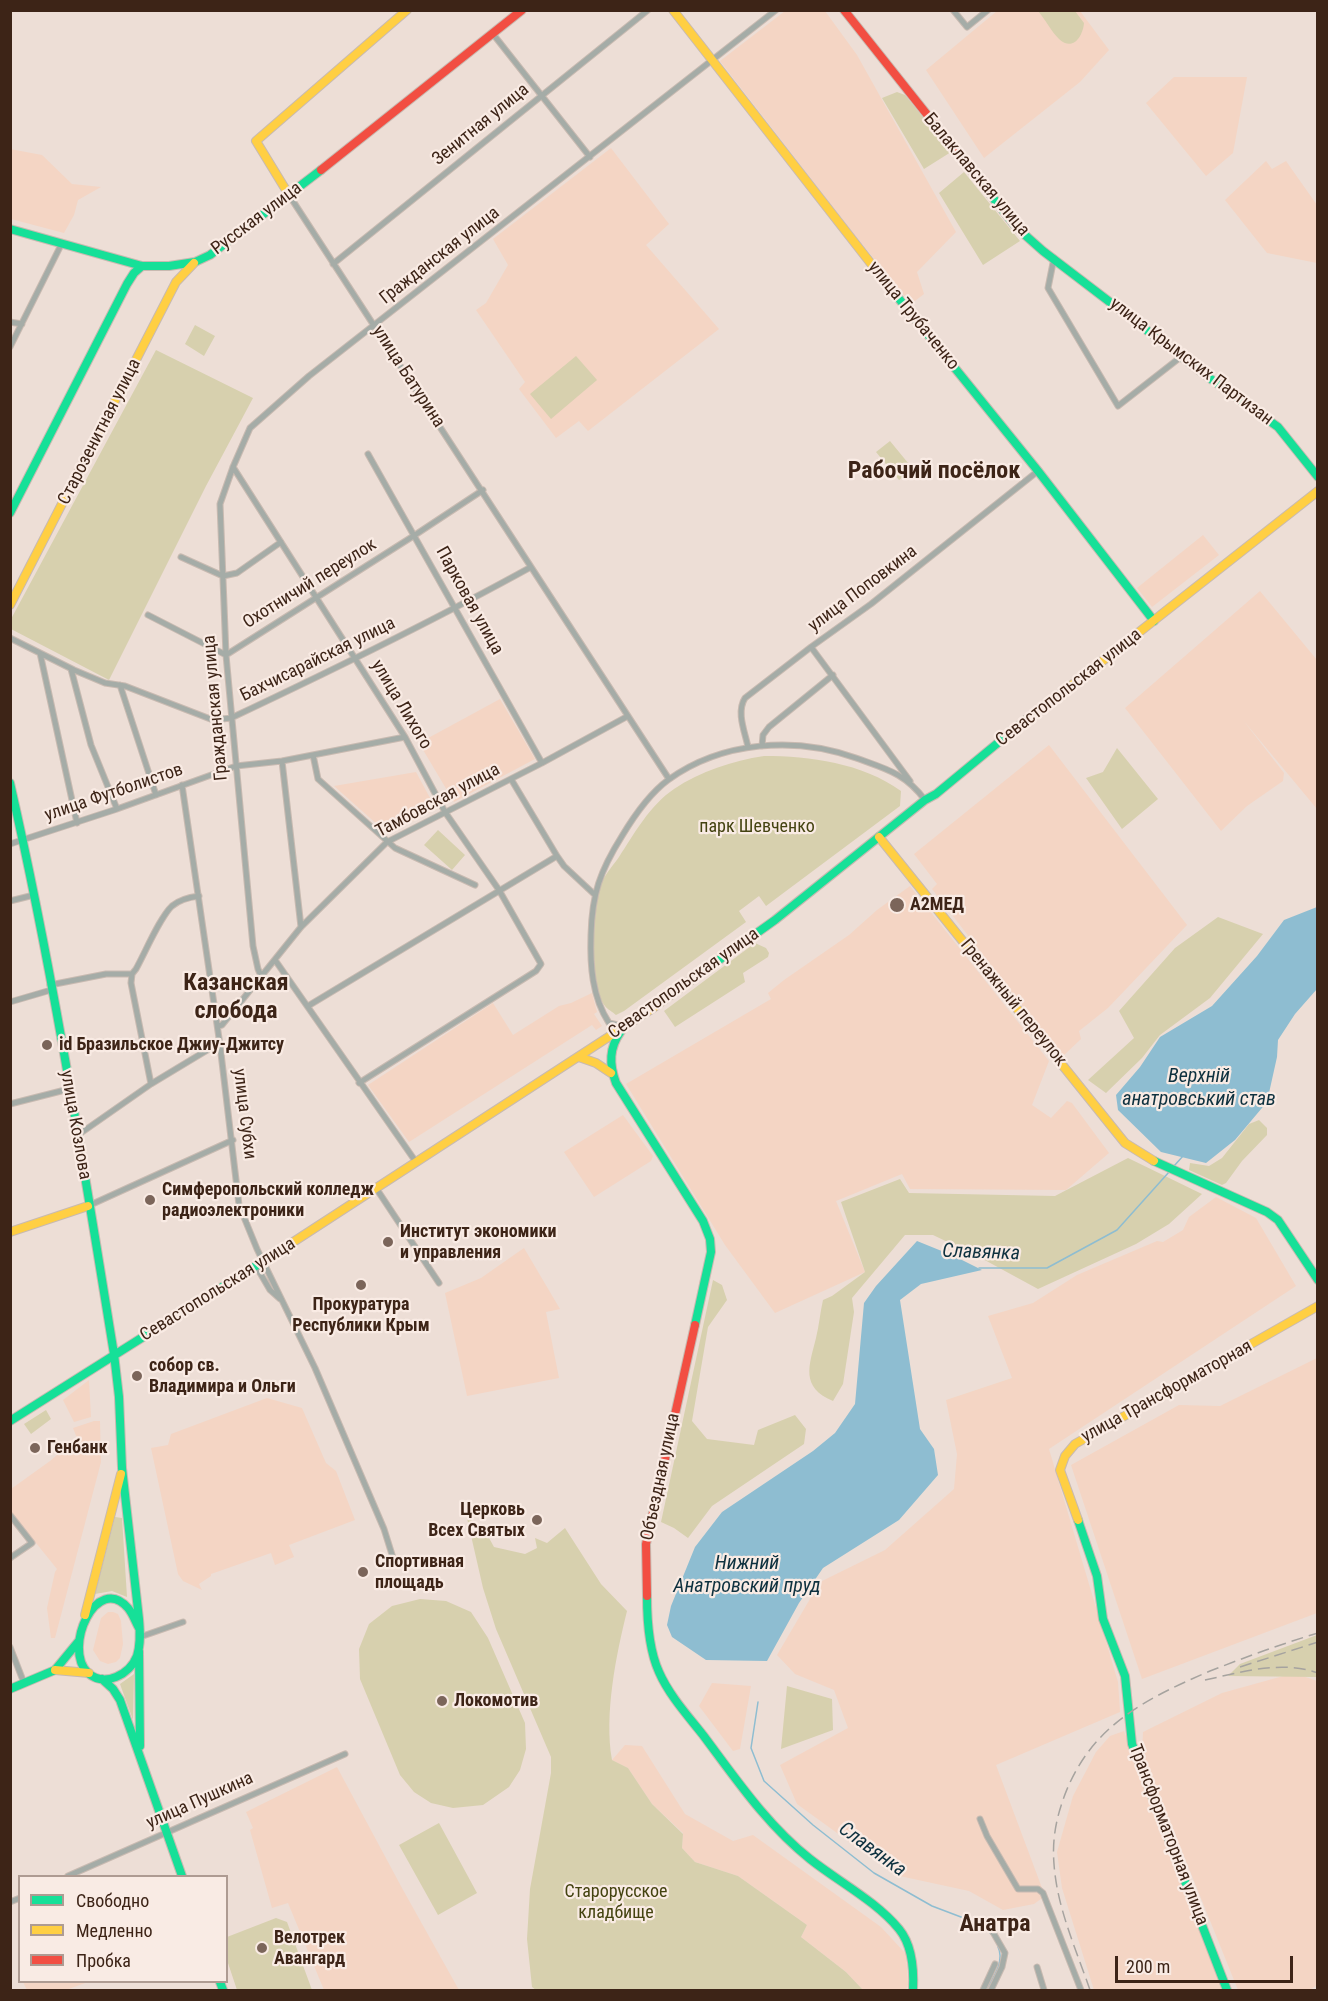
<!DOCTYPE html>
<meta charset="utf-8">
<style>
body{margin:0}
#map{position:relative;width:1328px;height:2001px;overflow:hidden;background:#edded6;font-family:"Roboto Condensed",sans-serif}
canvas{display:block}
.frame{position:absolute;inset:0;border:12px solid #3d2417;pointer-events:none}
.legend{position:absolute;left:18px;top:1875px;width:210px;height:108px;box-sizing:border-box;background:#f9ebe4;border:2px solid #ae9b92;margin:0;padding:8px 10px;list-style:none;font-size:18px;color:#3d2417}
.legend li{display:flex;align-items:center;gap:12px;height:30px}
.legend b{width:30px;border:2px solid #ae9b92}
.scale{position:absolute;left:1115px;top:1956px;width:178px;height:27px;box-sizing:border-box;border:3px solid #3d2417;border-top:0;padding-left:8px;font-size:18px;line-height:21px;white-space:nowrap;color:#3d2417;-webkit-text-stroke:4px #f9ebe4;paint-order:stroke}
</style>
<div id="map">
<canvas width="1328" height="2001"></canvas>
<div class="frame"></div>
<ul class="legend">
<li><b style="height:8px;background:#16e098"></b>Свободно</li>
<li><b style="height:8px;background:#ffcf43"></b>Медленно</li>
<li><b style="height:8px;background:#f24e42"></b>Пробка</li>
</ul>
<div class="scale">200 m</div>
</div>
<script>
const ctx = document.querySelector('canvas').getContext('2d');
ctx.lineJoin = 'round';
function fillPath(path, color) {
  ctx.fillStyle = color;
  ctx.fill(path, 'evenodd');
}
function strokePath(path, color, width, dash) {
  ctx.strokeStyle = color;
  ctx.lineWidth = width;
  ctx.lineCap = dash ? 'butt' : 'round';
  ctx.setLineDash(dash || []);
  ctx.stroke(path);
}
function write(font, color, halo, rows, align = 'center') {
  ctx.font = font + ' "Roboto Condensed",sans-serif';
  ctx.lineWidth = 4.5;
  ctx.setLineDash([]);
  ctx.textBaseline = 'middle';
  ctx.strokeStyle = halo;
  ctx.fillStyle = color;
  for (const [text, x, y, turn = 0] of rows) {
    ctx.save();
    ctx.translate(x, y);
    ctx.rotate((+turn || 0) * Math.PI / 180);
    ctx.textAlign = isNaN(turn) ? turn : align;
    if (halo) ctx.strokeText(text, 0, 0);
    ctx.fillText(text, 0, 0);
    ctx.restore();
  }
}
fillPath(new Path2D(`
 M785 11H825L857 55 956 232 917 272 924 294 911 304 854 234 720 61Z
 M997 11H1080L1109 50 1080 82 984 158 926 70Z
 M1174 77H1247L1233 153 1206 176 1146 103Z
 M611 148 669 224 646 245 719 329 588 431 579 421 556 438 519 389 525 382 476 310 486 303 508 265 493 239Z
 M10 149 42 155 72 184 101 187 78 200 74 215 64 233 11 219Z
 M1266 161 1272 169 1286 161 1317 205V263L1267 253 1225 200Z
 M1203 535 1219 555 1152 607 1137 588Z
 M1260 591 1317 660V809L1243 720 1284 773 1283 781 1247 806 1221 831 1125 708Z
 M500 699 535 759 454 802 419 743Z
 M1049 745 1187 925 1108 1008 1079 1031 1081 1039 1062 1057 932 889 937 884 914 854Z
 M416 772 436 809 388 834 334 786Z
 M910 886 1049 1061 1032 1105 1051 1118 1067 1101 1072 1103 1109 1153 1066 1190 910 1189 902 1174 836 1201 865 1272 775 1313 725 1245 626 1084 771 999 768 993 784 980 849 935 877 910Z
 M592 993 597 1012 594 1014 602 1026 596 1030 592 1025 409 1142 368 1085 493 1003 513 1035 559 1006 571 1003Z
 M623 1115 653 1156 651 1161 594 1197 564 1152Z
 M1216 1197 1256 1218 1296 1286 1049 1449 1118 1682 1120 1712 996 1765 1045 1896 1034 1904 1003 1910 969 1891 895 1875 797 1804 780 1765 848 1728 834 1690 795 1674 777 1655 820 1582 885 1550 954 1489 957 1454 946 1400 1012 1378 988 1316 1033 1303 1077 1275 1157 1241 1163 1242 1183 1230 1189 1217Z
 M524 1248 560 1309 546 1312 559 1378 467 1396 445 1293 481 1278Z
 M1317 1358V1613L1142 1679 1071 1465 1179 1405 1220 1406Z
 M89 1380 91 1417 74 1422 63 1400Z
 M267 1398 302 1408 326 1463 336 1471 355 1520 289 1545 294 1557 275 1565 271 1553 211 1574V1576L199 1584 202 1590 183 1581 178 1574 151 1448 168 1445 171 1434Z
 M94 1421H100L101 1462 55 1638H51L47 1608 55 1572 57 1569 11 1512V1489L50 1461 77 1438 73 1428Z
 M108 1612H113L118 1614 121 1621 123 1644 120 1658 116 1662 108 1664 100 1661 93 1650 101 1618Z
 M1294 1673 1317 1681V1985L1310 1990H1238L1142 1752 1143 1732 1222 1693Z
 M712 1683 751 1686 740 1749 733 1751 699 1706Z
 M1124 1731 1217 1973 1223 1990H1094L1062 1888 1057 1852 1073 1796 1096 1752 1110 1736Z
 M625 1745 642 1746 685 1814 733 1841 753 1835 881 1927 906 1954 908 1985 906 1990H863L846 1972 801 1937 807 1925 738 1876 695 1862 682 1848 683 1833 652 1804 628 1768 612 1760Z
 M337 1767 402 1888 459 1990H324L288 1903 272 1908 250 1830 253 1828 246 1812Z
 M23 1982H88L66 1990H27Z`), '#f4d5c4');
fillPath(new Path2D(`
 M1038 11H1075L1084 23C1083 36 1073 52 1059 39 1051 31 1045 19 1038 11Z
 M897 92 905 95 951 152 924 169 882 98Z
 M964 172 1020 241 983 265 939 193Z
 M195 325 215 336 204 356 185 344Z
 M156 350 253 398 206 486 109 680 11 629V619Z
 M576 356 597 380 551 419 530 394Z
 M890 441 913 469 899 480 876 452Z
 M1117 748 1158 799 1122 829 1086 778 1103 772Z
 M764 756C810 756 862 763 901 791L900 806 766 906 759 896 739 911 746 922 624 1011 616 1015C613 1012 607 1009 605 1006 589 986 592 902 603 880 607 872 614 864 619 857 634 834 650 805 674 789 701 771 732 761 764 756Z
 M438 830 465 855 452 870 424 845Z
 M1218 917 1263 934 1210 998 1160 1035 1142 1058 1106 1093 1088 1080 1134 1038 1119 1011 1175 948Z
 M755 943 766 948 769 953 768 957 743 973 745 982 675 1027 664 1011Z
 M1259 1120 1267 1128V1135L1242 1161 1226 1183 1222 1185 1189 1170 1190 1163 1209 1166 1222 1158 1249 1124Z
 M1128 1158 1202 1194 1169 1224 1136 1244 1038 1289 981 1258 933 1235H905L852 1298 854 1312 843 1384 833 1401C800 1387 809 1366 816 1338 819 1326 820 1313 823 1300L832 1296 865 1272 841 1202 900 1179 909 1193 1055 1196Z
 M713 1280 722 1285 727 1300 708 1327 692 1421 707 1439 754 1445 758 1430 795 1415 806 1429 804 1444 712 1506 688 1538 674 1528 661 1522Z
 M46 1410 51 1419 31 1434 24 1424Z
 M115 1517 122 1518 127 1597 112 1591 95 1594Z
 M467 1518 483 1527 494 1547 525 1554 537 1548 535 1538 547 1543 565 1528 601 1584 627 1611C616 1655 604 1715 612 1760L628 1768 652 1804 683 1834 682 1848 695 1862 738 1876 807 1925 801 1937 846 1972 863 1990H536L532 1987 527 1939 530 1889 551 1773V1757L496 1629 483 1588Z
 M420 1599 446 1601 471 1612 488 1638 525 1723 526 1749 520 1770 509 1787 483 1805 453 1808 431 1803 414 1792 400 1775 360 1679 359 1649 369 1624 392 1606Z
 M1317 1635V1677L1228 1676 1240 1664Z
 M134 1674 133 1720 120 1684Z
 M787 1686 832 1699 833 1730 781 1749Z
 M439 1823 477 1893 438 1915 399 1845Z
 M276 1918 287 1922 312 1990H237L227 1960V1937Z`), '#d7d0ae');
fillPath(new Path2D(`
 M1317 907V989L1295 1014 1278 1040 1277 1057 1267 1102 1235 1140 1206 1163 1161 1152 1118 1110 1116 1095 1140 1067 1160 1037 1212 1006 1257 956 1284 920Z
 M917 1241 954 1256 982 1270 921 1284 900 1300 920 1429 934 1449 938 1475 899 1520 823 1568 799 1603 767 1661 706 1660 672 1637 667 1625 671 1606 695 1547 722 1512 813 1451 835 1433 855 1404 864 1303 876 1286Z`), '#8ebdd1');
strokePath(new Path2D(`
 M1174 1166 1183 1156
 M979 1268H1047L1117 1230 1169 1172
 M758 1702 751 1748 764 1781 813 1825 874 1873 932 1906 982 1925 992 1935
 M986 1990C993 1978 1005 1961 998 1947`), '#8ebdd1', 1.5);
const street = new Path2D(`
 M953 10 967 27 988 10
 M493 34 590 157
 M289 195 669 779
 M1054 258 1048 288 1118 406 1182 356
 M333 264 648 10
 M10 322 22 324
 M10 347 62 243
 M368 454 542 763
 M233 467 405 737 445 812 499 890 541 964 536 971 359 1083
 M181 557 223 576 237 573 281 542
 M148 615 226 655 415 535 483 490
 M10 638 74 670 105 683 125 686 213 720 231 718C333 670 433 621 531 567
 M811 647 910 781
 M40 653 77 823
 M71 669 91 745 117 809
 M120 685 156 795
 M762 746 763 735 769 727 833 675
 M748 747C745 732 736 712 745 698L811 647 871 604 1038 471
 M313 755 318 779 395 848 475 885
 M282 761 301 927
 M511 779 557 856 564 866 594 894
 M182 785 220 1045 239 1205 257 1249 315 1368 384 1529 394 1561
 M10 844 117 809 236 766 282 761 405 737
 M10 901 34 895
 M275 960 416 1162
 M261 976 258 969 253 946 226 655 220 504 233 467 250 428 309 376 776 10
 M50 985 106 974H132
 M10 1002 51 990
 M308 1006 557 856
 M218 1026 222 1025 301 927 387 842 542 763 628 716
 M622 1026 609 1023C592 997 590 965 591 935 592 894 600 871 622 836 634 816 649 794 668 780 722 741 795 736 856 758 886 769 905 773 925 800
 M151 1084 131 983 132 974 136 969C145 953 160 917 172 906 179 900 191 897 199 896
 M10 1104 69 1089
 M78 1135 151 1084 214 1046 220 1045
 M376 1188 439 1283
 M88 1206 233 1140
 M256 1266 270 1290 280 1299
 M10 1515 32 1543 10 1558
 M140 1637 183 1622
 M10 1647 24 1683
 M980 1819 987 1836 1018 1889H1038L1043 1893 1081 1990
 M68 1876 345 1754
 M10 1902 20 1898
 M987 1922 1005 1953 1002 1967 991 1990
 M1037 1967 1044 1990
 M983 1990 995 1964`);
const fast = new Path2D(`
 M960 156 1016 227 1043 251 1208 377 1278 427 1318 477
 M10 229 142 266H169L195 262 210 255 321 170
 M883 279 1038 471 1154 621
 M10 513 127 284 134 273 142 266
 M10 783C53 971 83 1163 114 1354
 M694 978 775 920 925 800 936 794 1034 713 1072 685
 M621 1031C609 1048 609 1064 616 1083L703 1221 710 1239 711 1252 695 1325
 M1154 1161 1267 1212 1278 1220 1318 1280
 M114 1354 119 1397 122 1468 139 1619C140 1631 141 1644 137 1656 130 1674 105 1688 88 1673 62 1648 97 1572 128 1608 133 1614 135 1621 139 1628
 M10 1421 284 1248
 M1078 1520 1097 1576 1103 1619 1125 1676 1132 1744 1227 1990
 M647 1596C647 1621 649 1650 659 1672 669 1695 688 1716 703 1735 736 1779 767 1825 810 1859 839 1882 876 1901 899 1929 913 1946 914 1970 913 1990
 M139 1651 140 1746
 M102 1679 113 1689 120 1700 182 1876
 M10 1689 55 1670 78 1642
 M220 1982 223 1990`);
const slow = new Path2D(`
 M673 10 883 279
 M289 195 256 141 407 10
 M10 605 176 282 194 263
 M1072 685 1318 491
 M879 837 1125 1143 1154 1161
 M579 1057 596 1063 611 1073
 M10 1232 88 1206
 M284 1248 653 1008 694 978
 M1078 1520 1060 1470 1065 1456 1075 1444 1318 1306
 M85 1615 121 1474
 M55 1670 89 1673`);
const jam = new Path2D(`
 M844 10 960 156
 M321 170 522 10
 M647 1596 646 1544 695 1325`);
strokePath(street, '#c8bab1', 7);
strokePath(fast, '#c8bab1', 10);
strokePath(slow, '#c8bab1', 10);
strokePath(jam, '#c8bab1', 10);
strokePath(street, '#a5aca7', 5);
strokePath(fast, '#16e098', 8);
strokePath(slow, '#ffcf43', 8);
strokePath(jam, '#f24e42', 8);
strokePath(new Path2D(`
 M1240 1667 1318 1642
 M1205 1680C1242 1672 1281 1660 1318 1673
 M1090 1990C1076 1949 1057 1908 1054 1864 1052 1840 1056 1819 1064 1797 1090 1726 1145 1699 1210 1671 1246 1657 1281 1644 1318 1633`), '#a6a39f', 1.5, [12, 6]);
for (const [x, y, r, color] of [
 [897,905,8,"#7b655a"],
 [47,1045,6,"#7b655a"],
 [150,1200,6,"#7b655a"],
 [388,1242,6,"#7b655a"],
 [361,1285,6,"#7b655a"],
 [137,1376,6,"#7b655a"],
 [35,1448,6,"#7b655a"],
 [537,1520,6,"#7b655a"],
 [363,1572,6,"#7b655a"],
 [442,1701,6,"#7b655a"],
 [262,1948,6,"#7b655a"]
]) {
  const dot = new Path2D();
  dot.arc(x, y, r, 0, 2 * Math.PI);
  ctx.fillStyle = color;
  ctx.fill(dot);
  strokePath(dot, '#f9ebe4', 2);
}
write('18px', '#3d2417', '#f9ebe4', [
 ["Зенитная улица",481,125,-39],
 ["Балаклавская улица",976,175,50],
 ["Русская улица",257,219,-37],
 ["Гражданская улица",440,256,-38],
 ["улица Трубаченко",913,316,51],
 ["улица Крымских Партизан",1191,362,37],
 ["улица Батурина",408,377,57],
 ["Старозенитная улица",100,432,-63],
 ["Охотничий переулок",310,584,-32],
 ["улица Поповкина",863,589,-37],
 ["Парковая улица",469,601,61],
 ["Бахчисарайская улица",318,660,-26],
 ["Севастопольская улица",1069,688,-38],
 ["улица Лихого",401,705,59],
 ["Гражданская улица",216,708,-95],
 ["улица Футболистов",114,793,-19],
 ["Тамбовская улица",438,801,-28],
 ["Севастопольская улица",684,984,-35],
 ["Гренажный переулок",1013,1003,51],
 ["улица Субхи",244,1114,83],
 ["улица Козлова",75,1125,80],
 ["Севастопольская улица",218,1290,-32],
 ["улица Трансформаторная",1167,1392,-29],
 ["Объездная улица",661,1477,-78],
 ["улица Пушкина",200,1801,-24],
 ["Трансформаторная улица",1168,1835,69]
]);
write('18px', '#444310', '#f9ebe4', [
 ["парк Шевченко",757,827],
 ["Старорусское",616,1892],
 ["кладбище",616,1913]
]);
write('bold 18px', '#3d2417', '#f9ebe4', [
 ["А2МЕД",910,905],
 ["id Бразильское Джиу-Джитсу",59,1045],
 ["Симферопольский колледж",162,1190],
 ["радиоэлектроники",162,1211],
 ["Институт экономики",400,1232],
 ["и управления",400,1253],
 ["Прокуратура",361,1305,"center"],
 ["Республики Крым",361,1326,"center"],
 ["собор св.",149,1366],
 ["Владимира и Ольги",149,1387],
 ["Генбанк",47,1448],
 ["Церковь",525,1510,"right"],
 ["Всех Святых",525,1531,"right"],
 ["Спортивная",375,1562],
 ["площадь",375,1583],
 ["Локомотив",454,1701],
 ["Велотрек",274,1938],
 ["Авангард",274,1959]
], 'left');
write('italic 20px', '#0e313f', '#f9ebe4', [
 ["Верхній",1199,1077],
 ["анатровський став",1199,1100],
 ["Славянка",981,1253,2],
 ["Нижний",747,1564],
 ["Анатровский пруд",747,1587],
 ["Славянка",872,1850,36]
]);
write('bold 24px', '#3d2417', '#f9ebe4', [
 ["Рабочий посёлок",934,472],
 ["Казанская",236,984],
 ["слобода",236,1012],
 ["Анатра",995,1925]
]);
</script>
